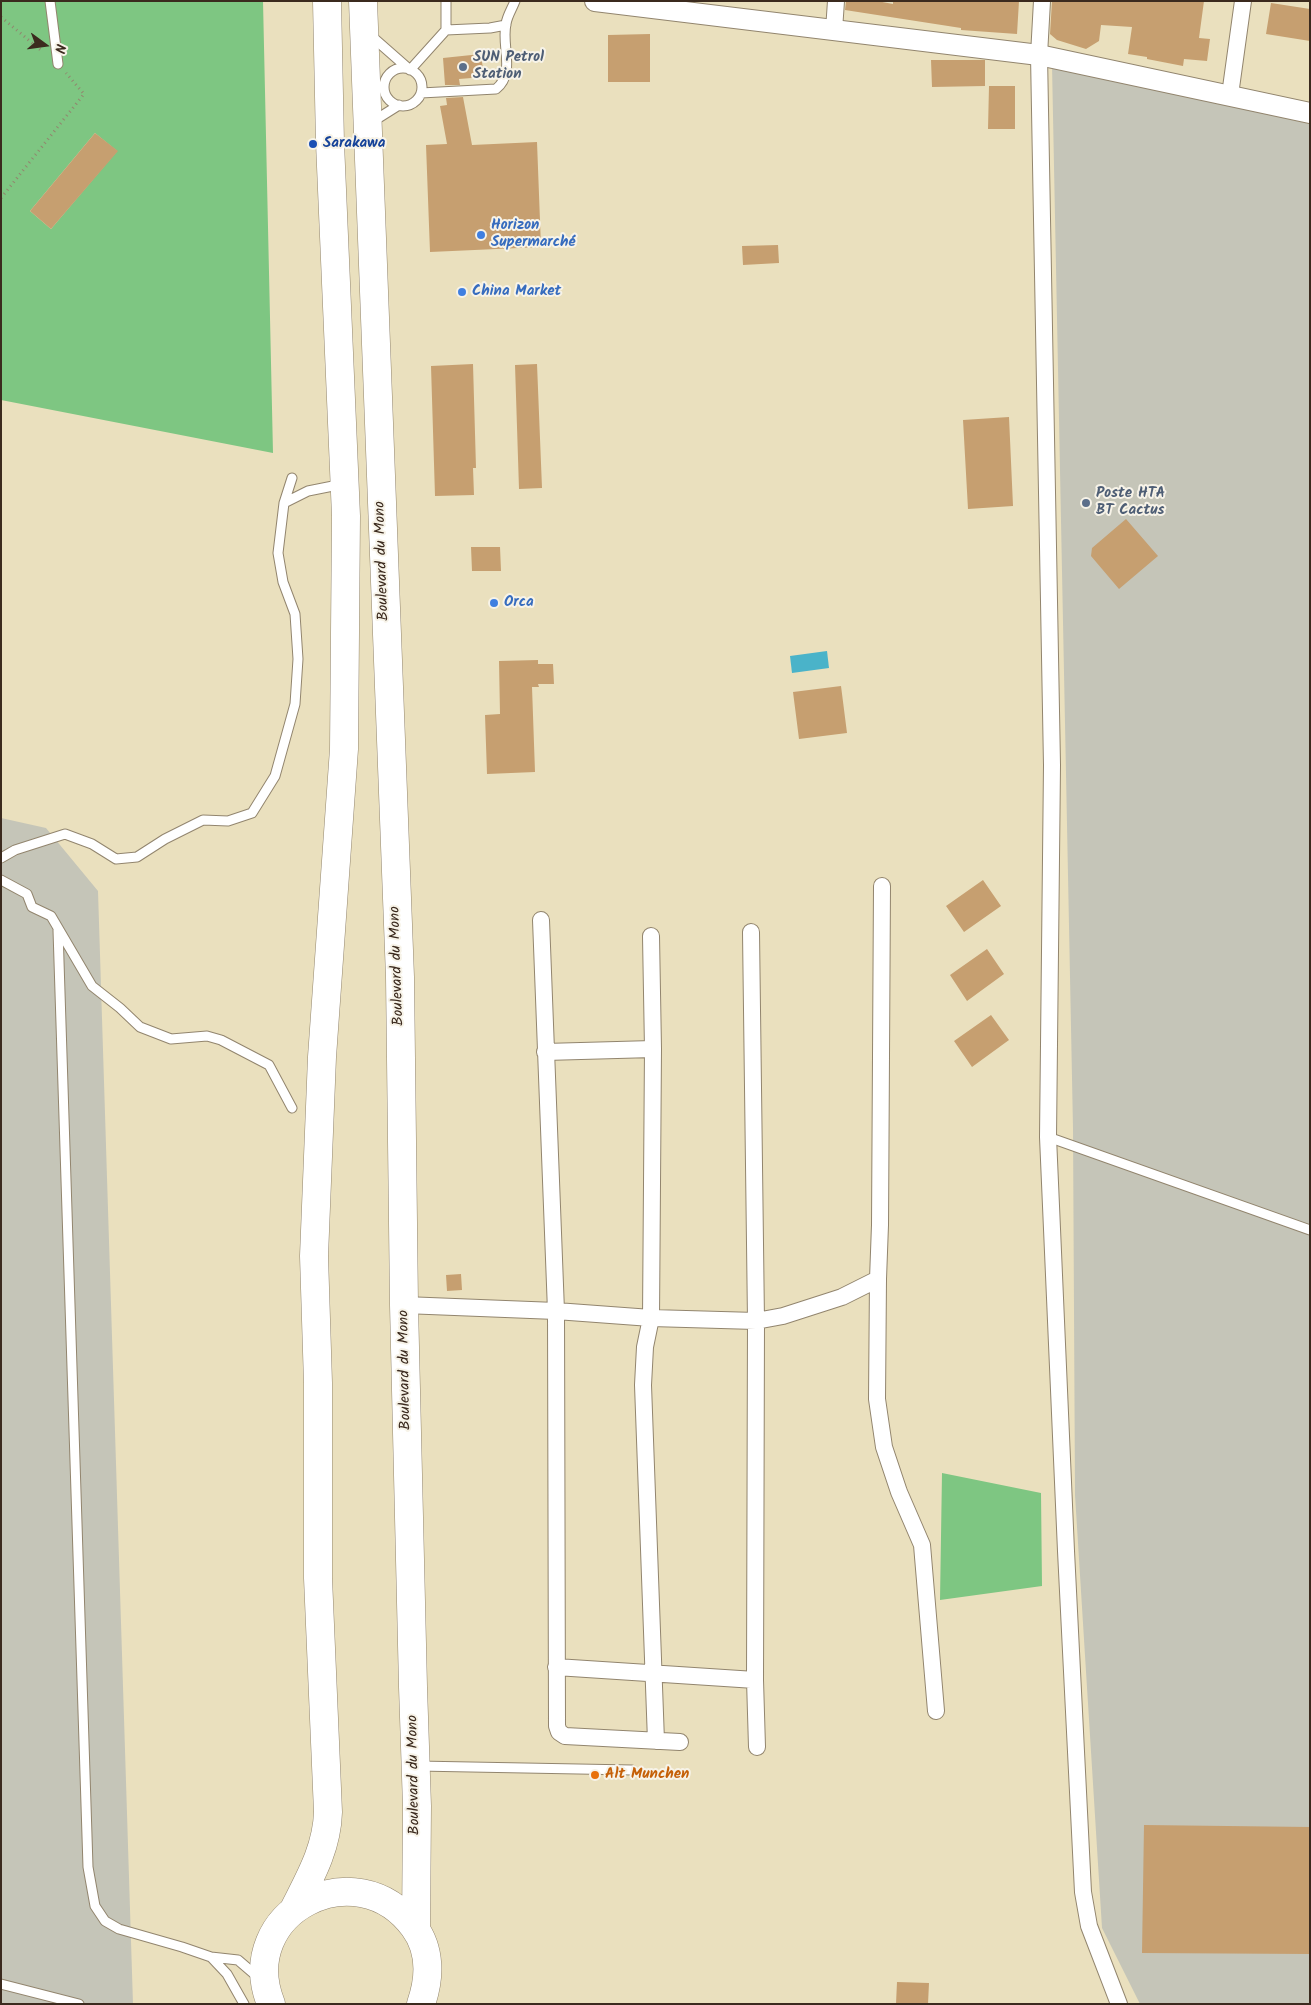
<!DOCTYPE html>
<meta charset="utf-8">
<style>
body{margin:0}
#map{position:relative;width:1311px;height:2005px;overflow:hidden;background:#eae0be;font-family:Kalam,sans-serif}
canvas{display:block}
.frame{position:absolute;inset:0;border:2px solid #3b2a1e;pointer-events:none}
.north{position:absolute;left:20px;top:20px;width:50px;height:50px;-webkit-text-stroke:4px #f7f3e8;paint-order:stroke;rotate:104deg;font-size:14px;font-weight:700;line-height:20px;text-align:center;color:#3b2a1e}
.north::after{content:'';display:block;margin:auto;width:18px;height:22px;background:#3b2a1e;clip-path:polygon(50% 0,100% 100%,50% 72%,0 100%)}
</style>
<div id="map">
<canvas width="1311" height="2005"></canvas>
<div class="frame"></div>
<div class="north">N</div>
</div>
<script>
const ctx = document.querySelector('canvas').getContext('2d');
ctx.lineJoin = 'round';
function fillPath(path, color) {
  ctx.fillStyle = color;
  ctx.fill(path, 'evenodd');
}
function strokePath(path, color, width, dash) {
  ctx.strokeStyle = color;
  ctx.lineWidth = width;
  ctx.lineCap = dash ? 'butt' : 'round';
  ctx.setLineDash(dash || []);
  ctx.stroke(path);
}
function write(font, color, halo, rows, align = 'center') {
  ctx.font = font + ' Kalam,sans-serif';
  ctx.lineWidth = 4;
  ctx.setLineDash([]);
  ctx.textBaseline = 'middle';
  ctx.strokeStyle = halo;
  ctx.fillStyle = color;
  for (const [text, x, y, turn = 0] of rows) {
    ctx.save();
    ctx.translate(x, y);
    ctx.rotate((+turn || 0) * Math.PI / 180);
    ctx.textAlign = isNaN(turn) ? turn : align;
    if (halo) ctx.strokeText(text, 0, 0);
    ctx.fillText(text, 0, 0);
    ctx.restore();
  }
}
fillPath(new Path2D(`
 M1052 65 1310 124V2004H1140L1102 1928 1075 1495 1073 1128Z
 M1 818 46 828 98 891 133 2004H1Z`), '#c5c5b8');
fillPath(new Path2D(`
 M1 1H263L273 453 1 400ZM95 133 117 151 51 229 30 211Z
 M942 1473 1041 1493 1042 1586 940 1600Z`), '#7ec682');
fillPath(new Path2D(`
 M827 651 829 668 792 673 790 656Z`), '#4ab3c9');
fillPath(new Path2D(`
 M846 1H877L893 4V1H1019L1017 34 961 30V28L845 10Z
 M1052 1H1204L1199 38 1210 39 1207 61 1184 59 1183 66 1147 59V57L1128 54 1132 27 1101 25 1099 41 1086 49 1057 40 1050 34Z
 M1271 3 1310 9V41L1266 34Z
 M650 34V82H608V35Z
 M481 54 484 77 459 79 460 85H445L443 58Z
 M931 60H985V86L932 87Z
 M989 86H1015V129H988Z
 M463 97 472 145 537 142 541 247 430 252 426 145 447 144 440 106 447 105 446 98Z
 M95 133 118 151 51 229 30 211Z
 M778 245 779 263 743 265 742 246Z
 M473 364 476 468H473L474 495 435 496 431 366Z
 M537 364 542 488 519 489 515 365Z
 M1009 417 1013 506 968 509 963 420Z
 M1126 519 1158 556 1119 589 1091 556 1092 548Z
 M471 547H500L501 571H472Z
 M538 660V664H553L554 684H538L539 687H532L535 772 487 774 485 715 500 714 499 661Z
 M841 686 847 733 799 739 793 692Z
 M983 880 1001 906 964 932 946 906Z
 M987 949 1004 974 967 1001 950 975Z
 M991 1015 1009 1040 972 1067 954 1041Z
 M461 1274 462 1290 447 1291 446 1275Z
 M1144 1825 1310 1827V1954L1142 1953Z
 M897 1982 929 1983 928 2004H896Z`), '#c69f70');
const service = new Path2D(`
 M50 1 58 64
 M446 1V30
 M369 34 410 70 446 30 490 28 506 25
 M384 87a19 19 0 1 1 38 0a19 19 0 1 1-38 0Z
 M421 93 496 89C516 73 501 46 506 24 507 16 512 9 515 1
 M372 122 399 105
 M284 503 308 491 343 484
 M1 858 15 850 65 834 92 844 116 859 137 857 165 839 203 820 228 821 252 813 275 776 295 704 298 659 295 614 283 582 278 553 284 503 292 478
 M1 880 27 894 32 907 51 916 92 986 120 1008 140 1027 171 1039 207 1036 221 1040 269 1065 292 1108
 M58 930 88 1867 95 1906 105 1921 119 1929 182 1947 211 1957 238 1960 259 1978
 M1048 1137 1310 1230
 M417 1766 632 1770
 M211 1957 227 1974 244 2004
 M1 1984 79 2004`);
const minor = new Path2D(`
 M1042 1 1039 55 1052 765 1048 1137 1066 1551 1083 1892 1089 1926 1119 2004
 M834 30 836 1
 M1230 95 1243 1
 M882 886 880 1225 878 1279 877 1399 884 1447 899 1492 922 1545 936 1711
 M541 920 556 1311 557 1726 559 1732 565 1736 680 1742
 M751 932 756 1321 755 1680 757 1747
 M651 936 653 1049 651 1318 645 1347 643 1385 656 1741
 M545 1052 653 1049
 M404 1305 556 1311 651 1318 756 1321 783 1316 842 1297 878 1279
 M556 1667 755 1680`);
const tertiary = new Path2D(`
 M595 1 1039 55 1310 113`);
const trunk = new Path2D(`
 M363 1 400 977 404 1305 413 1687 417 1806 416 1930
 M293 1911C309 1879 327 1849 328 1812L318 1578V1383L314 1256 322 1057 344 749 346 516 330 143 327 1
 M271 2004C234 1912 357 1849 414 1927 431 1950 430 1978 421 2004`);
strokePath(service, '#92856e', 11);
strokePath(minor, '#92856e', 18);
strokePath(tertiary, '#92856e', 22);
strokePath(trunk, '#92856e', 29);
strokePath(new Path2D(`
 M1 17 43 52
 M1 198 84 94 66 73`), '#92856e', 3, [1, 4]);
strokePath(service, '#fff', 9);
strokePath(minor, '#fff', 16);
strokePath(tertiary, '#fff', 20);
strokePath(trunk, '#fff', 28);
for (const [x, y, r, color] of [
 [463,67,5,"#5c6f8a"],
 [313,144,5,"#1a4fb4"],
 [481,235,5,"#3f7fe0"],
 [462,292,5,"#3f7fe0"],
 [1086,503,5,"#5c6f8a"],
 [494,603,5,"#3f7fe0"],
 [595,1775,5,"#e8710a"]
]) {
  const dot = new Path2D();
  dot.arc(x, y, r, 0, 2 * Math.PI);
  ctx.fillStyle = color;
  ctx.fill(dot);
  strokePath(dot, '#f7f3e8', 2);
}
write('bold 15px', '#4e5e75', '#f7f3e8', [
 ["SUN Petrol",473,58],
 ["Station",473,75],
 ["Poste HTA",1096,494],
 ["BT Cactus",1096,511]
], 'left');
write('bold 15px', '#164399', '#f7f3e8', [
 ["Sarakawa",323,144]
], 'left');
write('bold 15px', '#366cbe', '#f7f3e8', [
 ["Horizon",491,226],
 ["Supermarché",491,243],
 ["China Market",472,292],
 ["Orca",504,603]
], 'left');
write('15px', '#3b2a1e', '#f7f3e8', [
 ["Boulevard du Mono",383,561,-92],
 ["Boulevard du Mono",398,966,-92],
 ["Boulevard du Mono",406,1370,-91],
 ["Boulevard du Mono",415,1775,-91]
]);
write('bold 15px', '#c56008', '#f7f3e8', [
 ["Alt Munchen",605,1775]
], 'left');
</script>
